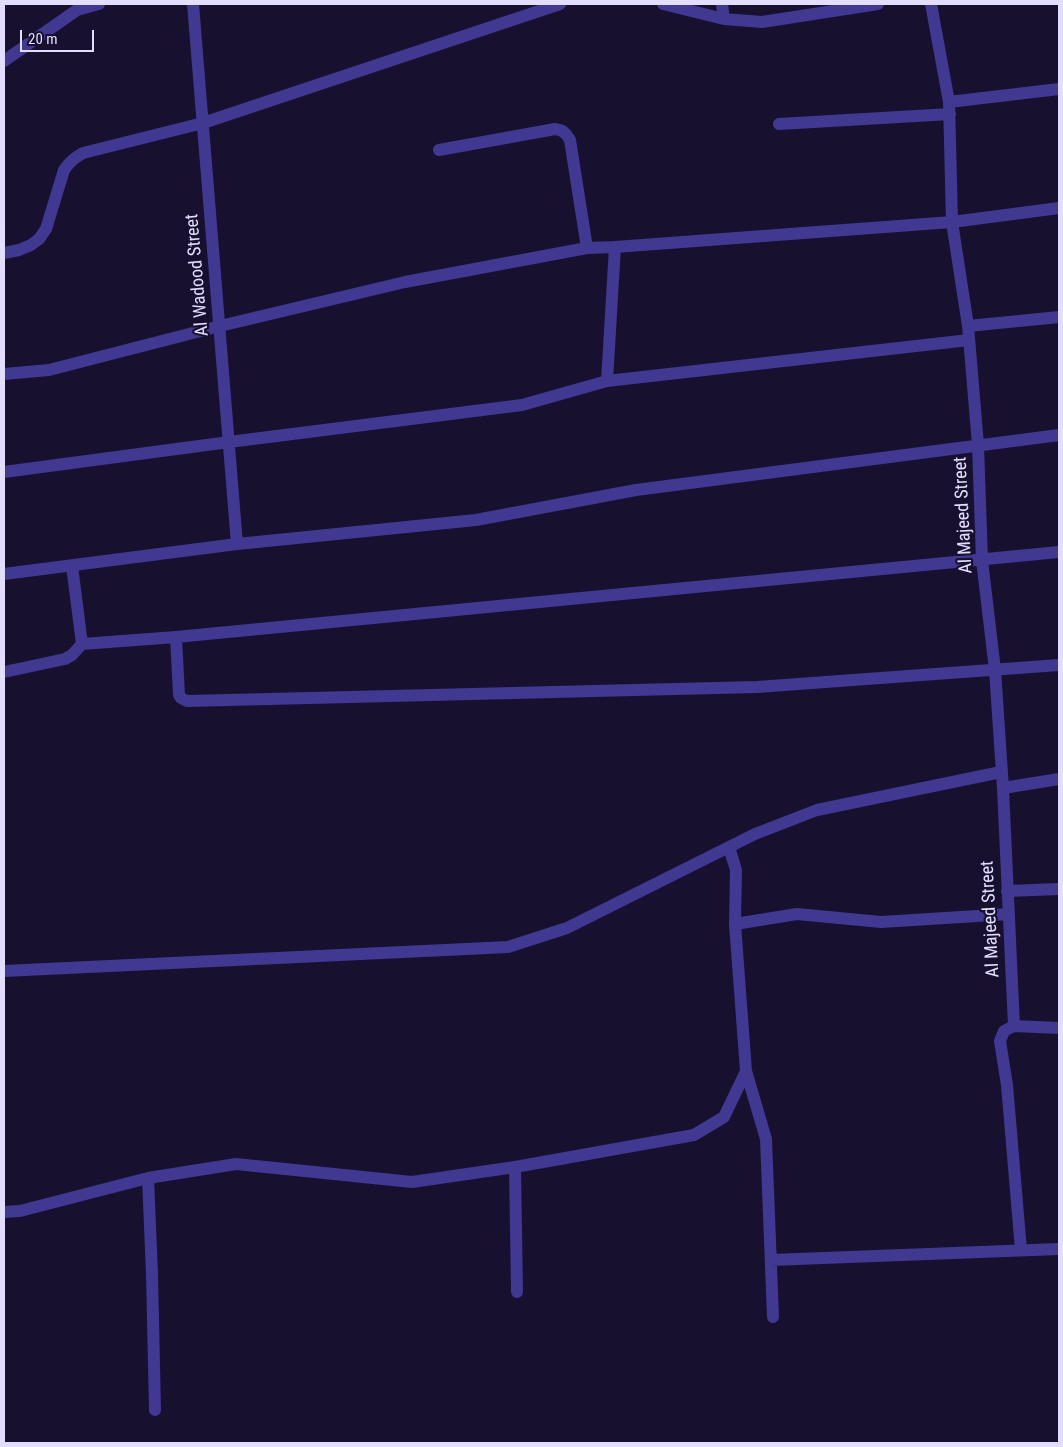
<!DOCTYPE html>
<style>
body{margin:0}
#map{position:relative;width:1063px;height:1447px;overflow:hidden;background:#17102e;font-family:"Roboto Condensed",sans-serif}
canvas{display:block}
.frame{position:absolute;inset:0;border:5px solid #e3ddff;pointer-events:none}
.scale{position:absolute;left:20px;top:30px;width:74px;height:22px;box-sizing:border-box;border:2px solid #e3ddff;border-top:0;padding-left:6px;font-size:15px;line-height:18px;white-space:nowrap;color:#e3ddff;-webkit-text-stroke:4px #17102e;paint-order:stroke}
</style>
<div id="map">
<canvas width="1063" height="1447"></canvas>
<div class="frame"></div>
<div class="scale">20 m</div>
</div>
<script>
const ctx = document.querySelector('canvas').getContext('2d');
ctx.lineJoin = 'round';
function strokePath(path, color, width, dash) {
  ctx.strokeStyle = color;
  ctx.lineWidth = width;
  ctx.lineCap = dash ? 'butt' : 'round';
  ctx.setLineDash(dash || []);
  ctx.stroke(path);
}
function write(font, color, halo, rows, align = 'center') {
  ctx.font = font + ' "Roboto Condensed",sans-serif';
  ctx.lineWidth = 4.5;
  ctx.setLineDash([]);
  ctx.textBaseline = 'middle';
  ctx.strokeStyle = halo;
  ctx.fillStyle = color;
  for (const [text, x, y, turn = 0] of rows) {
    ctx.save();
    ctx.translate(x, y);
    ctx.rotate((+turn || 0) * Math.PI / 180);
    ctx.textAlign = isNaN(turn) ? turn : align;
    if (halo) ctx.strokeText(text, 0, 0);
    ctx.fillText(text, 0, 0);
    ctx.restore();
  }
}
strokePath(new Path2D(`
 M193 4 237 544
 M663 4 724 19 762 22 878 4
 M722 4 724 19
 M931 4 949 102 952 222 968 326 978 445 982 560 995 670 1003 788 1014 1026
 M4 61 77 10 99 4
 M949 102 1059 89
 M779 124 950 114
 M439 150 555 129C563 130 566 133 570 140L587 248
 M4 253 19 250 31 245 39 239 46 229 64 170C69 162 74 158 83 153L203 123 560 4
 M968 326 1059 317
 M4 374 49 370 220 326 405 282 587 248 615 247 952 222 1059 208
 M607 381 615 247
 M4 472 229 442 522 405 607 381 969 340
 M72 566 82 644 176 637 1059 552
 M4 574 237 544 476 520 636 490 1059 435
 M176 637 179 695 181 698 187 701 757 687 1059 665
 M4 672 65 659 72 655 82 644
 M1003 788 1059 779
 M1007 891 1059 889
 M735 924 797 914 881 922 1009 914
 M4 971 508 947 567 928 755 834 817 810 1001 772
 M746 1071 766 1139 773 1317
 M515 1167 517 1292
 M148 1178 152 1274 155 1410
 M4 1212 20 1211 148 1178 236 1164 412 1182 515 1167 694 1135 724 1117 746 1071 735 924 736 870 729 847
 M1021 1250 1007 1085 1000 1041 1004 1031 1014 1026 1059 1028
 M771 1260 1059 1249`), '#403891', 12);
write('18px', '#e3ddff', '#17102e', [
 ["Al Wadood Street",198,275,-95],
 ["Al Majeed Street",964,515,-93],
 ["Al Majeed Street",991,919,-93]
]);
</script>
